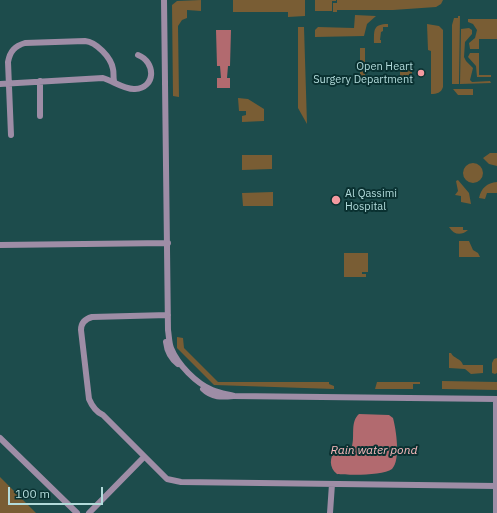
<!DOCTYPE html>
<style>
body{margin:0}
#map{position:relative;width:497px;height:513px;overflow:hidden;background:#1d4c4c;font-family:"IBM Plex Sans",sans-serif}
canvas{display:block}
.scale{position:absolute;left:8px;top:487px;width:95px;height:18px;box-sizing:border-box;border:2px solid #b3dbdb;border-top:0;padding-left:5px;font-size:12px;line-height:14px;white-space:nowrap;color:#b3dbdb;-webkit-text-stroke:3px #0a3131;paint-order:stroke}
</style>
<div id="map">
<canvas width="497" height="513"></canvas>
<div class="scale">100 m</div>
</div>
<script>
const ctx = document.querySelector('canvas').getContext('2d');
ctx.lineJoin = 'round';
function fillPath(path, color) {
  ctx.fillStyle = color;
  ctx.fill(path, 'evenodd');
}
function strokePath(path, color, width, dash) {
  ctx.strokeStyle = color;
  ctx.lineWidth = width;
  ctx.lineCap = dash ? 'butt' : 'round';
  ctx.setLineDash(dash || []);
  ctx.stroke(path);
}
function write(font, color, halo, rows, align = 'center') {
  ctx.font = font + ' "IBM Plex Sans",sans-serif';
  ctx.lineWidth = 4;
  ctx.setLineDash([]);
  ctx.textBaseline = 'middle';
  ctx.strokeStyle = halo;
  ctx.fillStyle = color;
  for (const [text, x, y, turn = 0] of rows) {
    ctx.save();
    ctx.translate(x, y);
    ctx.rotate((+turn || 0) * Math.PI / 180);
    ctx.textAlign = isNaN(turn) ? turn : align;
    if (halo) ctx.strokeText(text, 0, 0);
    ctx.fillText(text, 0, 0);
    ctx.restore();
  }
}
fillPath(new Path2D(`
 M201 0V11L187 10V18L182 20 178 26 179 97 173 96 172 5 177 1Z
 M233 0H305V16L288 17V12H233Z
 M315 0H336V1H332V11H315Z
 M337 0H443L441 4 436 7 393 10H337V12H333V3H337Z
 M355 15 376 16 367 24 364 36 315 37V30L318 27 354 28Z
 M458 16H460L459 84H452V25L454 18H458Z
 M468 19H497V39H479V49H470L469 43 475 38 477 30 473 24 468 22Z
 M388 24V27H383V31L381 32 380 40H381V43H374C374 30 373 24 388 24Z
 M427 24 439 26 443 30V87C441 93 437 94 431 94V51L428 50Z
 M298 27H304L307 124 298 108Z
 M469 28 472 30V34L465 42 464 57 466 61 473 68 470 80 472 82 490 81 491 83 460 84 461 29Z
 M360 48H365V82L360 81Z
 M470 53H479V75H491V77H477L476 66 468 57Z
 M400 67H412V80H400Z
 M453 89H473V95H458Z
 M238 98 248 99 264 109V121L242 122V116L246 115V111H239Z
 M490 153H497V166L489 164 483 158Z
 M242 155H272V169L242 170Z
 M463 173a10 10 0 1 1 20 0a10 10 0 1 1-20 0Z
 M458 180 469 193 471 204 461 202V196L455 195 458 191 456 181Z
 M497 182V193H487L485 199 479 198C481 188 487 183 497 182Z
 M273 192V206H243L242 193Z
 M449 227H463V230H468C461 236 454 235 449 227Z
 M459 241H469L473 250 478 253 480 257H459Z
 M344 253H368V272H362V274H366V277H344Z
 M177 337 183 338 184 348 218 382H329V384L334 386V389L214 385 177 348Z
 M449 353H451C454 359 461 358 463 365H483V373L471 374 465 369 449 368Z
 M497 358V373L495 374 492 373V363L494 359Z
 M442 381 497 382V390L442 389Z
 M377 382H420V384H413V389H375Z
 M0 477 36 513H0Z`), '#795d34');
fillPath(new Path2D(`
 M216 30H231L230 66H228L227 78H230V88H217V78H221L220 66H217Z
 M359 414 389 415 393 418C396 429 401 460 392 469 383 476 348 475 337 474 329 468 329 457 336 450L352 446C355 436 350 422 359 414Z`), '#b26a6f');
strokePath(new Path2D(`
 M164 0 168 330C169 336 169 343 171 348 178 365 196 383 212 390 219 393 226 394 234 396
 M40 81V116
 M0 84 103 78C113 81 125 90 135 89 156 88 156 62 138 55
 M11 135 8 62C10 51 15 46 25 43L85 41C96 42 111 57 113 69 114 73 113 77 114 81
 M0 245 168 243
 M168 315 92 317C85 319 81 323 81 330L89 399C92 406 96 412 103 415L167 479 181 482 496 486
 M166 342C167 351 170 358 178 364
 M203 389C212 398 222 397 234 396L497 399
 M496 399V513
 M0 438 77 513
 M89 513 144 457
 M330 513 332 484`), '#9e8da6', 6);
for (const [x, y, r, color] of [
 [421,73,4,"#f49aa0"],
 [336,200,5,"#f49aa0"]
]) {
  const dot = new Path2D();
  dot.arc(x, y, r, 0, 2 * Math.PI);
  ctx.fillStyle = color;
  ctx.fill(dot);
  strokePath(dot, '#0a3131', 1.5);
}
write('11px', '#b3dbdb', '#0a3131', [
 ["Open Heart",413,67],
 ["Surgery Department",413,80],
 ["Al Qassimi",345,194,"left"],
 ["Hospital",345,207,"left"]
], 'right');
write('italic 12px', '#f8b9bc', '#0a3131', [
 ["Rain water pond",374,451]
]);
</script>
